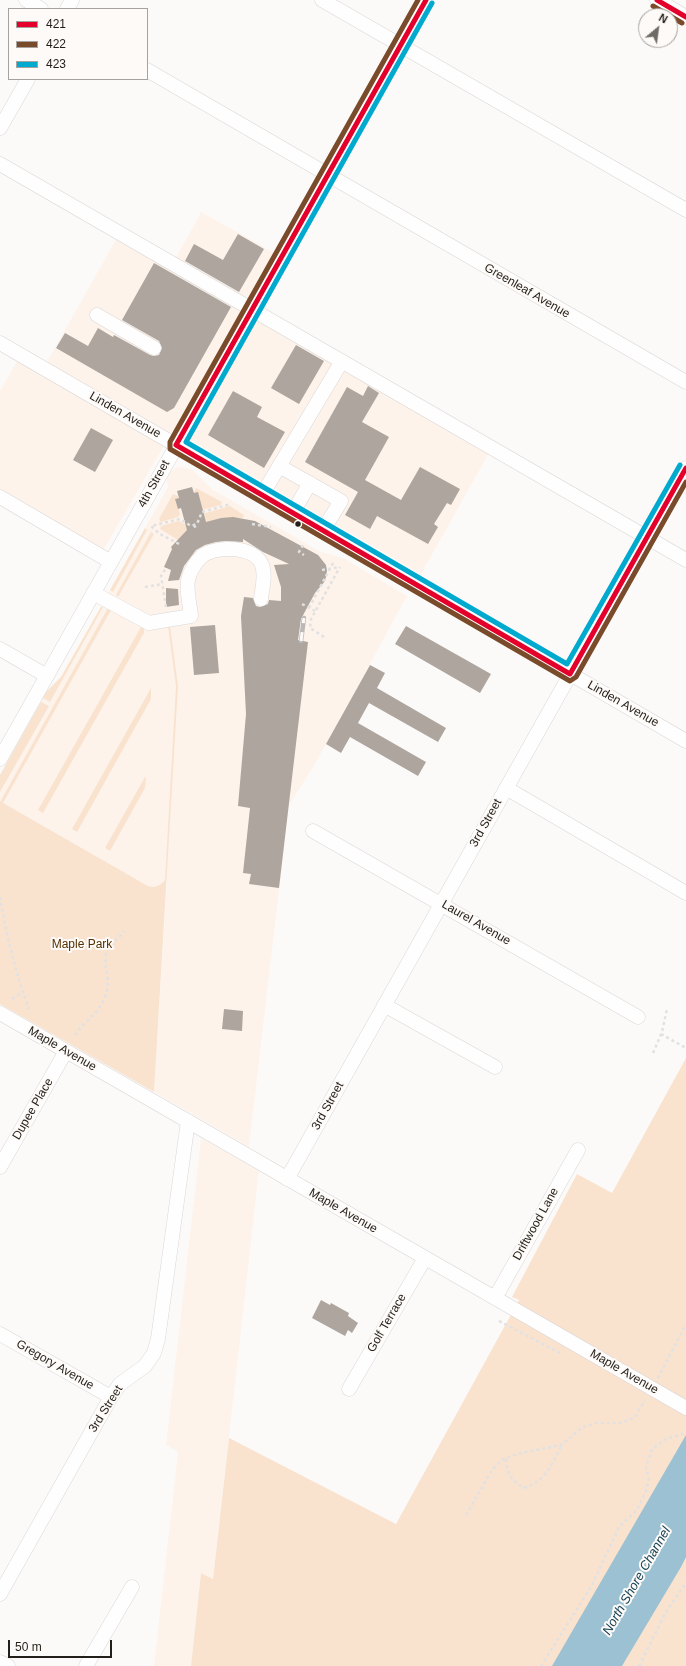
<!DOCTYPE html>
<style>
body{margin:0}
#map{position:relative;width:686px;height:1666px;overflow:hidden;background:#fcfaf9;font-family:Arial,sans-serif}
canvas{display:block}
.legend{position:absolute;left:8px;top:8px;width:140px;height:72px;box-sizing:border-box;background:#fdfaf8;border:1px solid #a5a29f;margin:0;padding:5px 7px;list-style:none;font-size:12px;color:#221e19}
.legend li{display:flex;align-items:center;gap:8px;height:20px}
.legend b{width:20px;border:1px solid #a5a29f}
.north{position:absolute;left:638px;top:8px;width:40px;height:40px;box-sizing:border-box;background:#fdfaf8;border:1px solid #a5a29f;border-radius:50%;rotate:29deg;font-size:11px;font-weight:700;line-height:16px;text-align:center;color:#221e19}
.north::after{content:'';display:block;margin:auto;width:14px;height:18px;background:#6e6b67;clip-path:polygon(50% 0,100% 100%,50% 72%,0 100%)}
.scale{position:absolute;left:8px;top:1640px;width:104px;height:18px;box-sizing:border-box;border:2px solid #221e19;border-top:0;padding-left:5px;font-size:12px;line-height:14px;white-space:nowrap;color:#221e19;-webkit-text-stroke:3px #fdfaf8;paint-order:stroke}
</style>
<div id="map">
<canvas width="686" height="1666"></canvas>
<ul class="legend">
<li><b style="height:5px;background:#e4002b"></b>421</li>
<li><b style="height:5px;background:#7a4b2a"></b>422</li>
<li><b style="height:5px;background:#00a9ce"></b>423</li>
</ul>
<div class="north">N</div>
<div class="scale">50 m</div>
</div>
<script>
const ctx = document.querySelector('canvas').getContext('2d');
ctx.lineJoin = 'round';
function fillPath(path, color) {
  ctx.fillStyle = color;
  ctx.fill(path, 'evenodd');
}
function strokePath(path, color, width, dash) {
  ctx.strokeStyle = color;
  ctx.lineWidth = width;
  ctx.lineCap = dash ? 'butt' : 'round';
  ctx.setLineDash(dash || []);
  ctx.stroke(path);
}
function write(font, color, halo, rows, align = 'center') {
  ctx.font = font + ' Arial,sans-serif';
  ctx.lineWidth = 4;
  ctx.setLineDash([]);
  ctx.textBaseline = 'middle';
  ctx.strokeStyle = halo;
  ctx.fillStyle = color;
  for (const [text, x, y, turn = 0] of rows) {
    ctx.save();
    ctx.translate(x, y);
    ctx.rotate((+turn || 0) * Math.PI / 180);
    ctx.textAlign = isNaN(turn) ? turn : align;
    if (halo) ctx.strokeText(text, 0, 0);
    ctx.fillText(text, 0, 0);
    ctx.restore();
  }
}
fillPath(new Path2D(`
 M201 212 280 256 251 309 492 448 421 574 173 430 100 556 0 496V391L20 356 43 369 119 234 173 263Z
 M182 467 193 470 212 489 319 551 345 559 407 596 314 766 289 805 249 1147 154 1092 167 881H165L157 886H148L0 802V775L47 691 61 677 168 487 166 478 170 472 176 468Z
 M201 1138 259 1171 213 1579 201 1573 191 1666H154L178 1452 166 1445Z`), '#fdf3eb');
fillPath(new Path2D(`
 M196 488 222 502 221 505 198 511 194 492Z
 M173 494 178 496V498L175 499 180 514 178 517 161 522 159 519Z
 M230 506 244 515 243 518H221L198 525 202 514Z
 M179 521 188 526 190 530 178 540 160 529 161 526Z
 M145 528 147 530 113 592 110 590Z
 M151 532 154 534 118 597 116 595Z
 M101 607H103L50 702 43 698 47 691 61 677Z
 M108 608 111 610 3 803 148 886C155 888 160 886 165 880L176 686 168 626H170L178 686 154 1092 0 1004V802Z
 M141 627 144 629V633L43 813 38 810Z
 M151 688V699L77 832 72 829Z
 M41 702 49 706 0 792V775Z
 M145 777 146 778 145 788 110 851 105 848Z
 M686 1058V1666H191L201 1573 213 1579 229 1438 396 1524 519 1300 512 1297 577 1174 612 1193Z`), '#f9e3cf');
fillPath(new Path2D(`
 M686 1435V1557L681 1567 622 1666H552Z`), '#9cc1d2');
fillPath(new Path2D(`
 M238 234 264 249 239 292 185 261 194 244 223 260Z
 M154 263 231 307 174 408 167 412 56 348 65 333 88 346 98 328 113 337 114 335 150 355 154 356 159 355 162 348 159 341 122 320Z
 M296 345 324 361 299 404 271 388Z
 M368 386 379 393 362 422 389 437 365 480 401 500 420 467 460 489 451 505 447 503 434 524 438 527 428 544 377 516 370 529 345 515 358 492 305 462 347 387 363 396Z
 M233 391 262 407 257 417 285 432 264 468 208 435Z
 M91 428 113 440 95 472 73 460Z
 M192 487 194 493 198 492 206 522 221 518 233 517 255 521 318 555 326 565 327 571 325 581 315 593 301 619 298 640 308 642 279 888 249 884 251 874 243 873 250 808 238 806 246 714 241 616 244 597 253 598 256 606 260 607 268 604 269 600 281 601V587L274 565 289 564 263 552 243 539V542L226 541 216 542 205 545 196 550 184 566 179 580 168 581 171 570 164 567 172 549 171 547 187 530 181 508 178 509 175 499 179 498 177 491Z
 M166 588 178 589 179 605 166 607Z
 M215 625 219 673 194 675 190 627Z
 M406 626 491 674 480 693 395 644Z
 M370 665 385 673 377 688 446 728 438 742 369 703 358 723 426 762 418 776 350 737 341 753 326 744Z
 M224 1009 243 1011 242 1031 222 1029Z
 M321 1300 330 1305 331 1303 349 1313 348 1316 358 1323 352 1333 348 1330 345 1336 312 1318Z`), '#ada59e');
const minor = new Path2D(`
 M26 0 41 9
 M322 0 686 210
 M657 0 686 17
 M67 9 72 0
 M147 70 686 382
 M0 128 28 79
 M0 164 686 560
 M97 315 154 348
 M0 343 686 741
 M279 466 341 501 323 530
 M262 495 342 361
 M0 497 111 562
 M293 512 310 483
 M93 593 149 623 191 616C190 605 186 590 188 580 190 571 196 562 202 556 217 545 255 546 262 565 266 576 262 588 261 599
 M0 649 47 676
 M0 759 253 310 426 0
 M506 788 686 893
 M313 831 638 1017
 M384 1005 495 1067
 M0 1013 686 1408
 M0 1167 66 1051
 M287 1179 686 468
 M495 1298 578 1150
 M0 1334 111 1397
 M349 1389 425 1258
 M0 1594 111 1397 120 1384 145 1366 154 1353 158 1339 188 1121
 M0 1662 8 1666
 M86 1666 132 1587`);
strokePath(minor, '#dad7d5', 15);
strokePath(new Path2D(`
 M252 524 271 527
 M194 525 197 530
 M179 544 160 534 151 526 180 519 191 526 197 524 202 512 231 504
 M303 545 299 552 304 555
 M322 570 340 567
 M145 587 163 584
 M302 604 315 611
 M166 607 161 576 166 568
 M309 608 333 563
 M324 637 310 628 311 619 340 567
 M0 897C7 936 15 972 29 1009
 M12 999 23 992
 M661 1034 686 1048
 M75 1035C84 1021 99 1014 105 997 112 978 103 970 106 955 108 944 119 939 124 931
 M653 1053 662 1032 667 1009
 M499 1321 560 1353
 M658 1378 686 1324
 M506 1459C507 1473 511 1481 524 1488 544 1482 553 1464 561 1446
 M466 1515 492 1470 503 1459 521 1453 561 1445 583 1427 597 1423H622L635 1417 645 1400
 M541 1666 591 1587 619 1527 637 1510 646 1491 649 1479 646 1467 652 1449 666 1439 686 1433
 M639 1666 666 1612 686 1583`), '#e2e1e1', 2.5, [3, 3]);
strokePath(minor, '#fffefe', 14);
const rail = new Path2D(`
 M301 641 304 618`);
strokePath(rail, '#bbb9b8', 4.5);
strokePath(rail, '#fdfaf8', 3, [9]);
strokePath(new Path2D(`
 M426 0 176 445 570 674 686 468
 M657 0 686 17`), '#e4002b', 5);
strokePath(new Path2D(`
 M418 0 170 442V449L570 681 576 677 686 482
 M653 6 682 23`), '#7a4b2a', 5);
strokePath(new Path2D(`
 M432 3 186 442 567 664 680 465`), '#00a9ce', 5);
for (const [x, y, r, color] of [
 [298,524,3.5,"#221e19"]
]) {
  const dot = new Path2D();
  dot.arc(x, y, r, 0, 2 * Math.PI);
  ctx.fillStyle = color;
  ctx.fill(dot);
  strokePath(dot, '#fdfaf8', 1.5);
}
write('12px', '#221e19', '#fdfaf8', [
 ["Greenleaf Avenue",527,291,30],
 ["Linden Avenue",125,415,30],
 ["4th Street",154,484,-61],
 ["Linden Avenue",623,704,30],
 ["3rd Street",486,823,-61],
 ["Laurel Avenue",476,923,30],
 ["Maple Avenue",62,1049,30],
 ["3rd Street",328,1106,-61],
 ["Dupee Place",33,1109,-60],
 ["Maple Avenue",343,1211,30],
 ["Driftwood Lane",536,1224,-61],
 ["Golf Terrace",387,1323,-60],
 ["Gregory Avenue",55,1365,30],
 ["Maple Avenue",624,1372,30],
 ["3rd Street",106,1409,-58]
]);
write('12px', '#553000', '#fdfaf8', [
 ["Maple Park",82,945]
]);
write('italic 13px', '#154356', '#fdfaf8', [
 ["North Shore Channel",637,1581,-60]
]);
</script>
